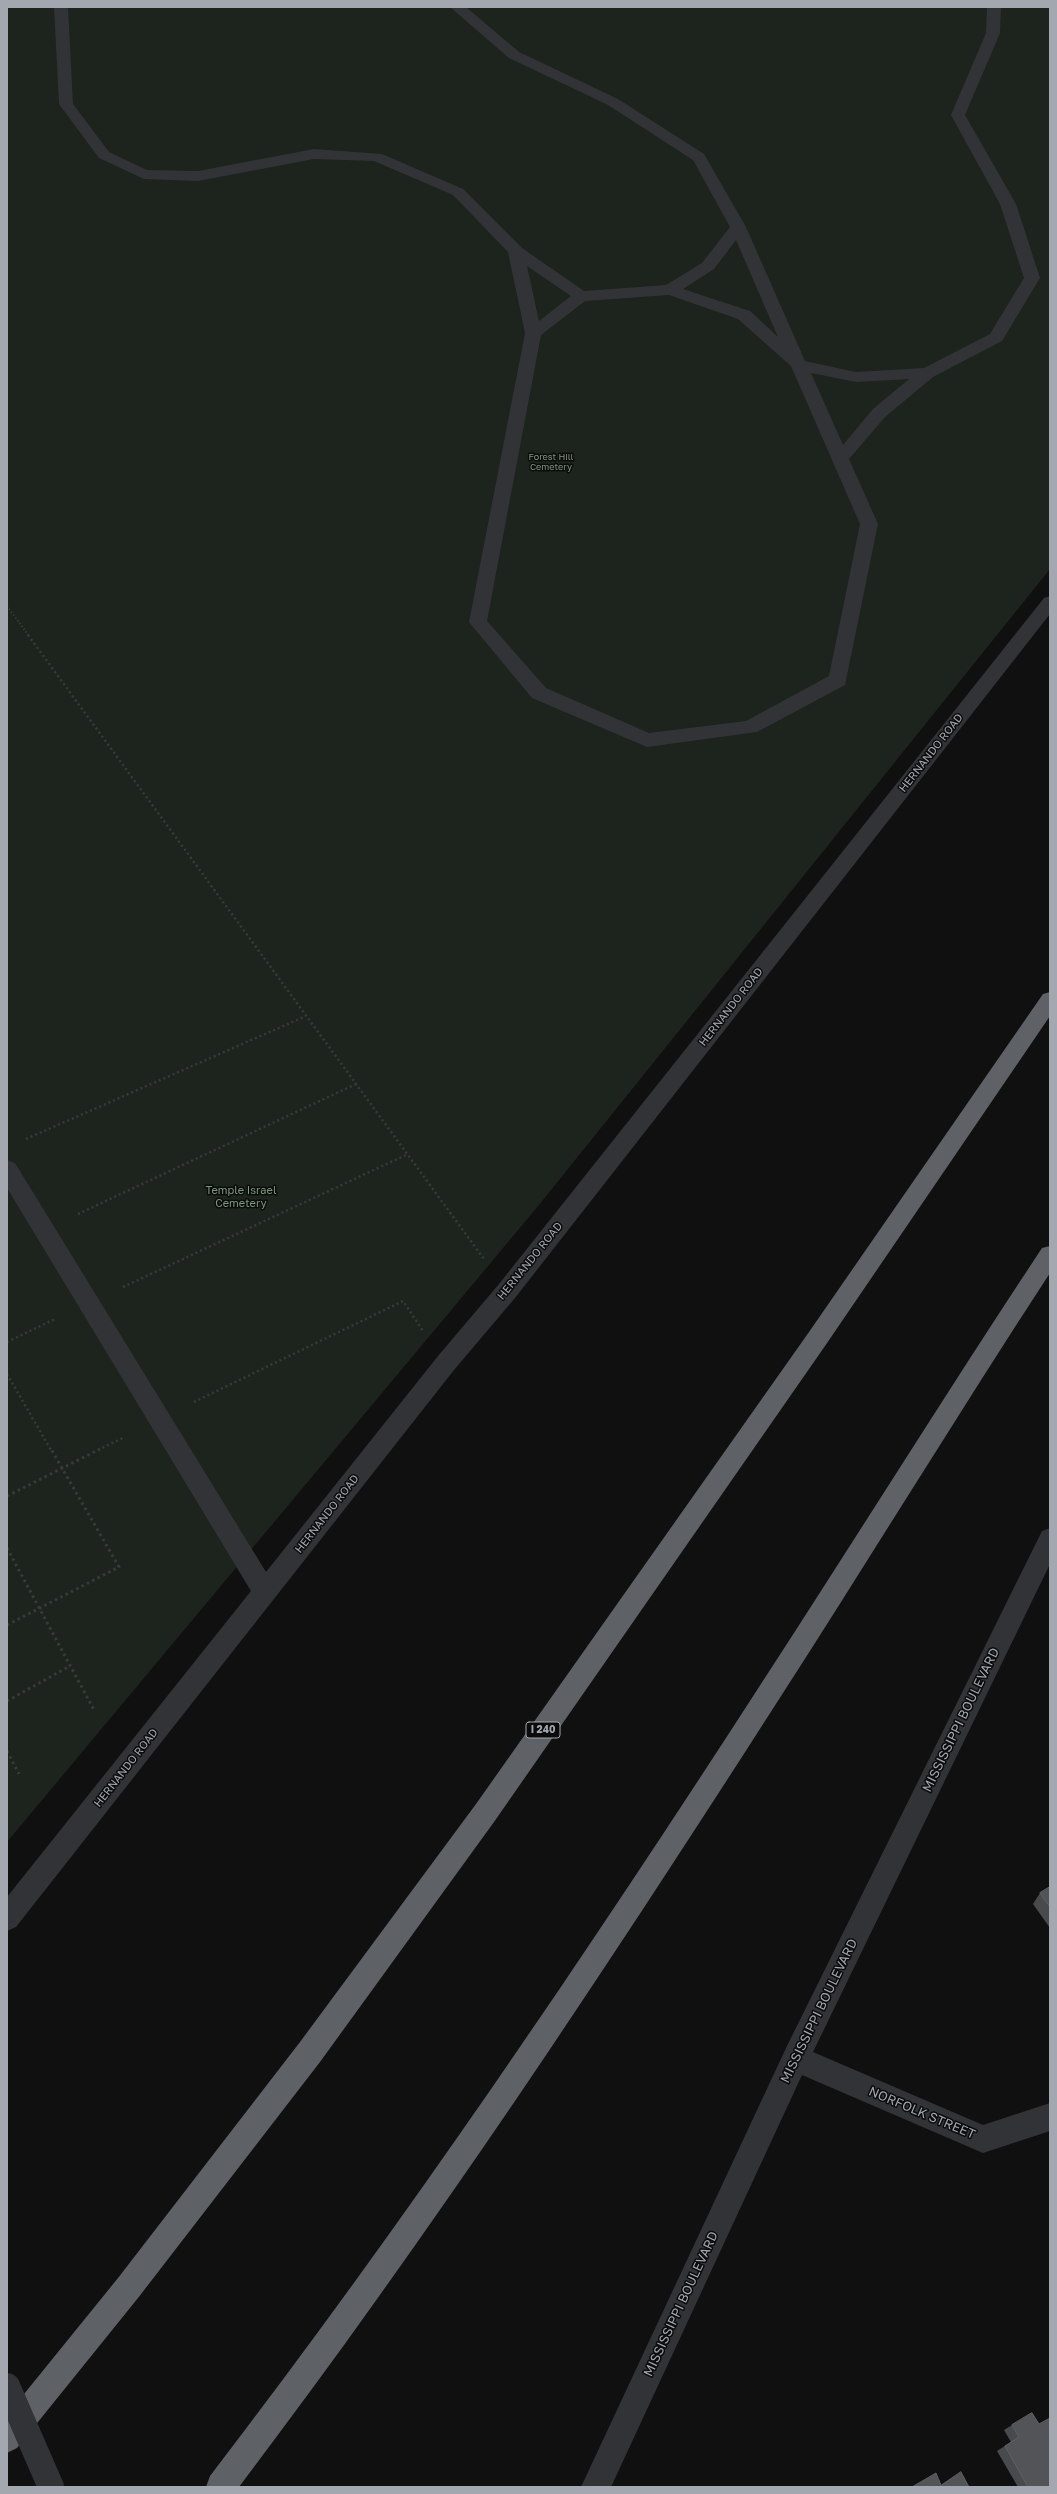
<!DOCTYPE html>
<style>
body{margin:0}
#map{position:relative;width:1057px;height:2494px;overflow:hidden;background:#101011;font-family:"Golos Text",sans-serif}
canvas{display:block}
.frame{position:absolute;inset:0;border:8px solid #a3a8b0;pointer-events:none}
</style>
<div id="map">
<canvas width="1057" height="2494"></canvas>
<div class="frame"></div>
</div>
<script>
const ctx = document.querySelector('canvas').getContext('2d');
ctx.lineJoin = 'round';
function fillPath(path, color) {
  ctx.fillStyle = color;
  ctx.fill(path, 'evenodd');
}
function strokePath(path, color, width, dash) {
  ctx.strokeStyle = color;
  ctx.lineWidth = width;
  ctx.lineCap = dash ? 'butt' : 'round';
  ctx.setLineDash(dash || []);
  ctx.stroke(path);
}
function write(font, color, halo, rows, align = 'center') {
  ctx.font = font + ' "Golos Text",sans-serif';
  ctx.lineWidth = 3;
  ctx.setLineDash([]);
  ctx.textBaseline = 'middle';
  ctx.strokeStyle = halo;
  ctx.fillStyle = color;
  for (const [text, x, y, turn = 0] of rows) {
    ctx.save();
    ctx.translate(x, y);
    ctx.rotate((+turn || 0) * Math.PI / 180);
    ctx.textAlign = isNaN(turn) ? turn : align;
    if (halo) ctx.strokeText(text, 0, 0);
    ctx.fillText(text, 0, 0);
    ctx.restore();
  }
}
fillPath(new Path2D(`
 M7 7H1050V569L539 1205 7 1842Z`), '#1d231d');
strokePath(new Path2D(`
 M7 606 29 636`), '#383a3c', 2, [1.5, 2]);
strokePath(new Path2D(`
 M28 635 484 1259
 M26 1139 306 1016
 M78 1214 356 1084
 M123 1287 408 1154
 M7 1342 55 1319
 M7 1374 51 1450
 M194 1402 403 1301 423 1331
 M98 1450 125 1437`), '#383a3c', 2.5, [2, 3]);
strokePath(new Path2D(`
 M7 1496 100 1449
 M7 1548 94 1710
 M7 1625 119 1567 51 1449
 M7 1701 70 1666
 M7 1751 19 1774`), '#383a3c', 3, [2.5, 3.5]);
fillPath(new Path2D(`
 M54 7H68L73 104 109 152 147 170 198 171 314 149 382 154 463 189 522 248 584 291 666 285 702 263 730 227 693 160 608 105 509 58 450 7H466L519 52 618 99 704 154 746 227 805 361 856 372 924 368 990 334 1024 278 1000 204 951 115 986 33 987 7H1001L1000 33 965 115 1016 204 1040 278 1002 341 933 377 885 417 849 459 878 524 845 685 757 732 647 747 532 698 469 622 525 333 508 252 453 195 374 161 314 159 198 181 144 179 99 158 59 104ZM736 240 778 337 750 311 683 289 714 269ZM527 266 571 296 539 321ZM669 295 738 319 791 366 860 524 829 676 746 721 649 733 546 688 487 621 541 335 585 301ZM811 373 856 382 909 379 873 409 843 445Z
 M1050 596V614L515 1298 454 1370 16 1927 7 1931V1897L251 1591 7 1188V1160L15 1163 266 1572 438 1356 499 1284 1044 598Z
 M1050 1528V1564L813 2052 983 2125 1050 2103V2131L983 2153 802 2075 611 2487H581L786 2048 1042 1531Z`), '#323336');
fillPath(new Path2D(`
 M1050 992V1016L825 1346 494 1822 320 2062 138 2298 17 2448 7 2453V2415L118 2278 300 2042 476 1804 809 1332 1043 994Z
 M1050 1246V1273C956 1417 867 1563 774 1707 604 1972 430 2235 239 2487H206L210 2476C405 2222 585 1956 759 1687 854 1541 946 1393 1042 1248Z`), '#5e6166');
strokePath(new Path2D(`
 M7 2386 51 2487`), '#323336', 26);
fillPath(new Path2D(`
 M1050 1887V1928L1033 1904 1040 1893Z
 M1032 2413 1039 2424 1050 2487H1018L997 2451 1011 2442 1004 2430Z`), '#494a4d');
const building = new Path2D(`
 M1050 1887V1907L1040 1893Z
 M1032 2413 1039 2424 1050 2418V2487H1028L1005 2446 1019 2437 1012 2425Z
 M961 2472 969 2487H912L936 2473 941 2485Z`);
fillPath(building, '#525458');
strokePath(building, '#5f6166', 1);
write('9px', '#7d997c', '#0b0b0c', [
 ["Forest Hill",551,457],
 ["Cemetery",551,467]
]);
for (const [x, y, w] of [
 [543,1730,34]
]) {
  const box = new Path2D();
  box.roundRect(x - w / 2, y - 8, w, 16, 3);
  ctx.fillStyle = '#0b0b0c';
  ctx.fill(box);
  strokePath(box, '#a3a8b0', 1);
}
write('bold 10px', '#a3a8b0', null, [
 ["I 240",543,1730]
]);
write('11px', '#a3a8b0', '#0b0b0c', [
 ["HERNANDO ROAD",931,753,-52],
 ["HERNANDO ROAD",731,1007,-52],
 ["HERNANDO ROAD",530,1261,-51],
 ["HERNANDO ROAD",327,1514,-52],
 ["HERNANDO ROAD",126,1768,-52]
]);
write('11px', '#7d997c', '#0b0b0c', [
 ["Temple Israel",241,1191],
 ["Cemetery",241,1204]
]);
write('13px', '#a3a8b0', '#0b0b0c', [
 ["MISSISSIPPI BOULEVARD",961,1720,-64],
 ["MISSISSIPPI BOULEVARD",819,2011,-64],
 ["NORFOLK STREET",922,2113,23],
 ["MISSISSIPPI BOULEVARD",681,2304,-65]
]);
</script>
